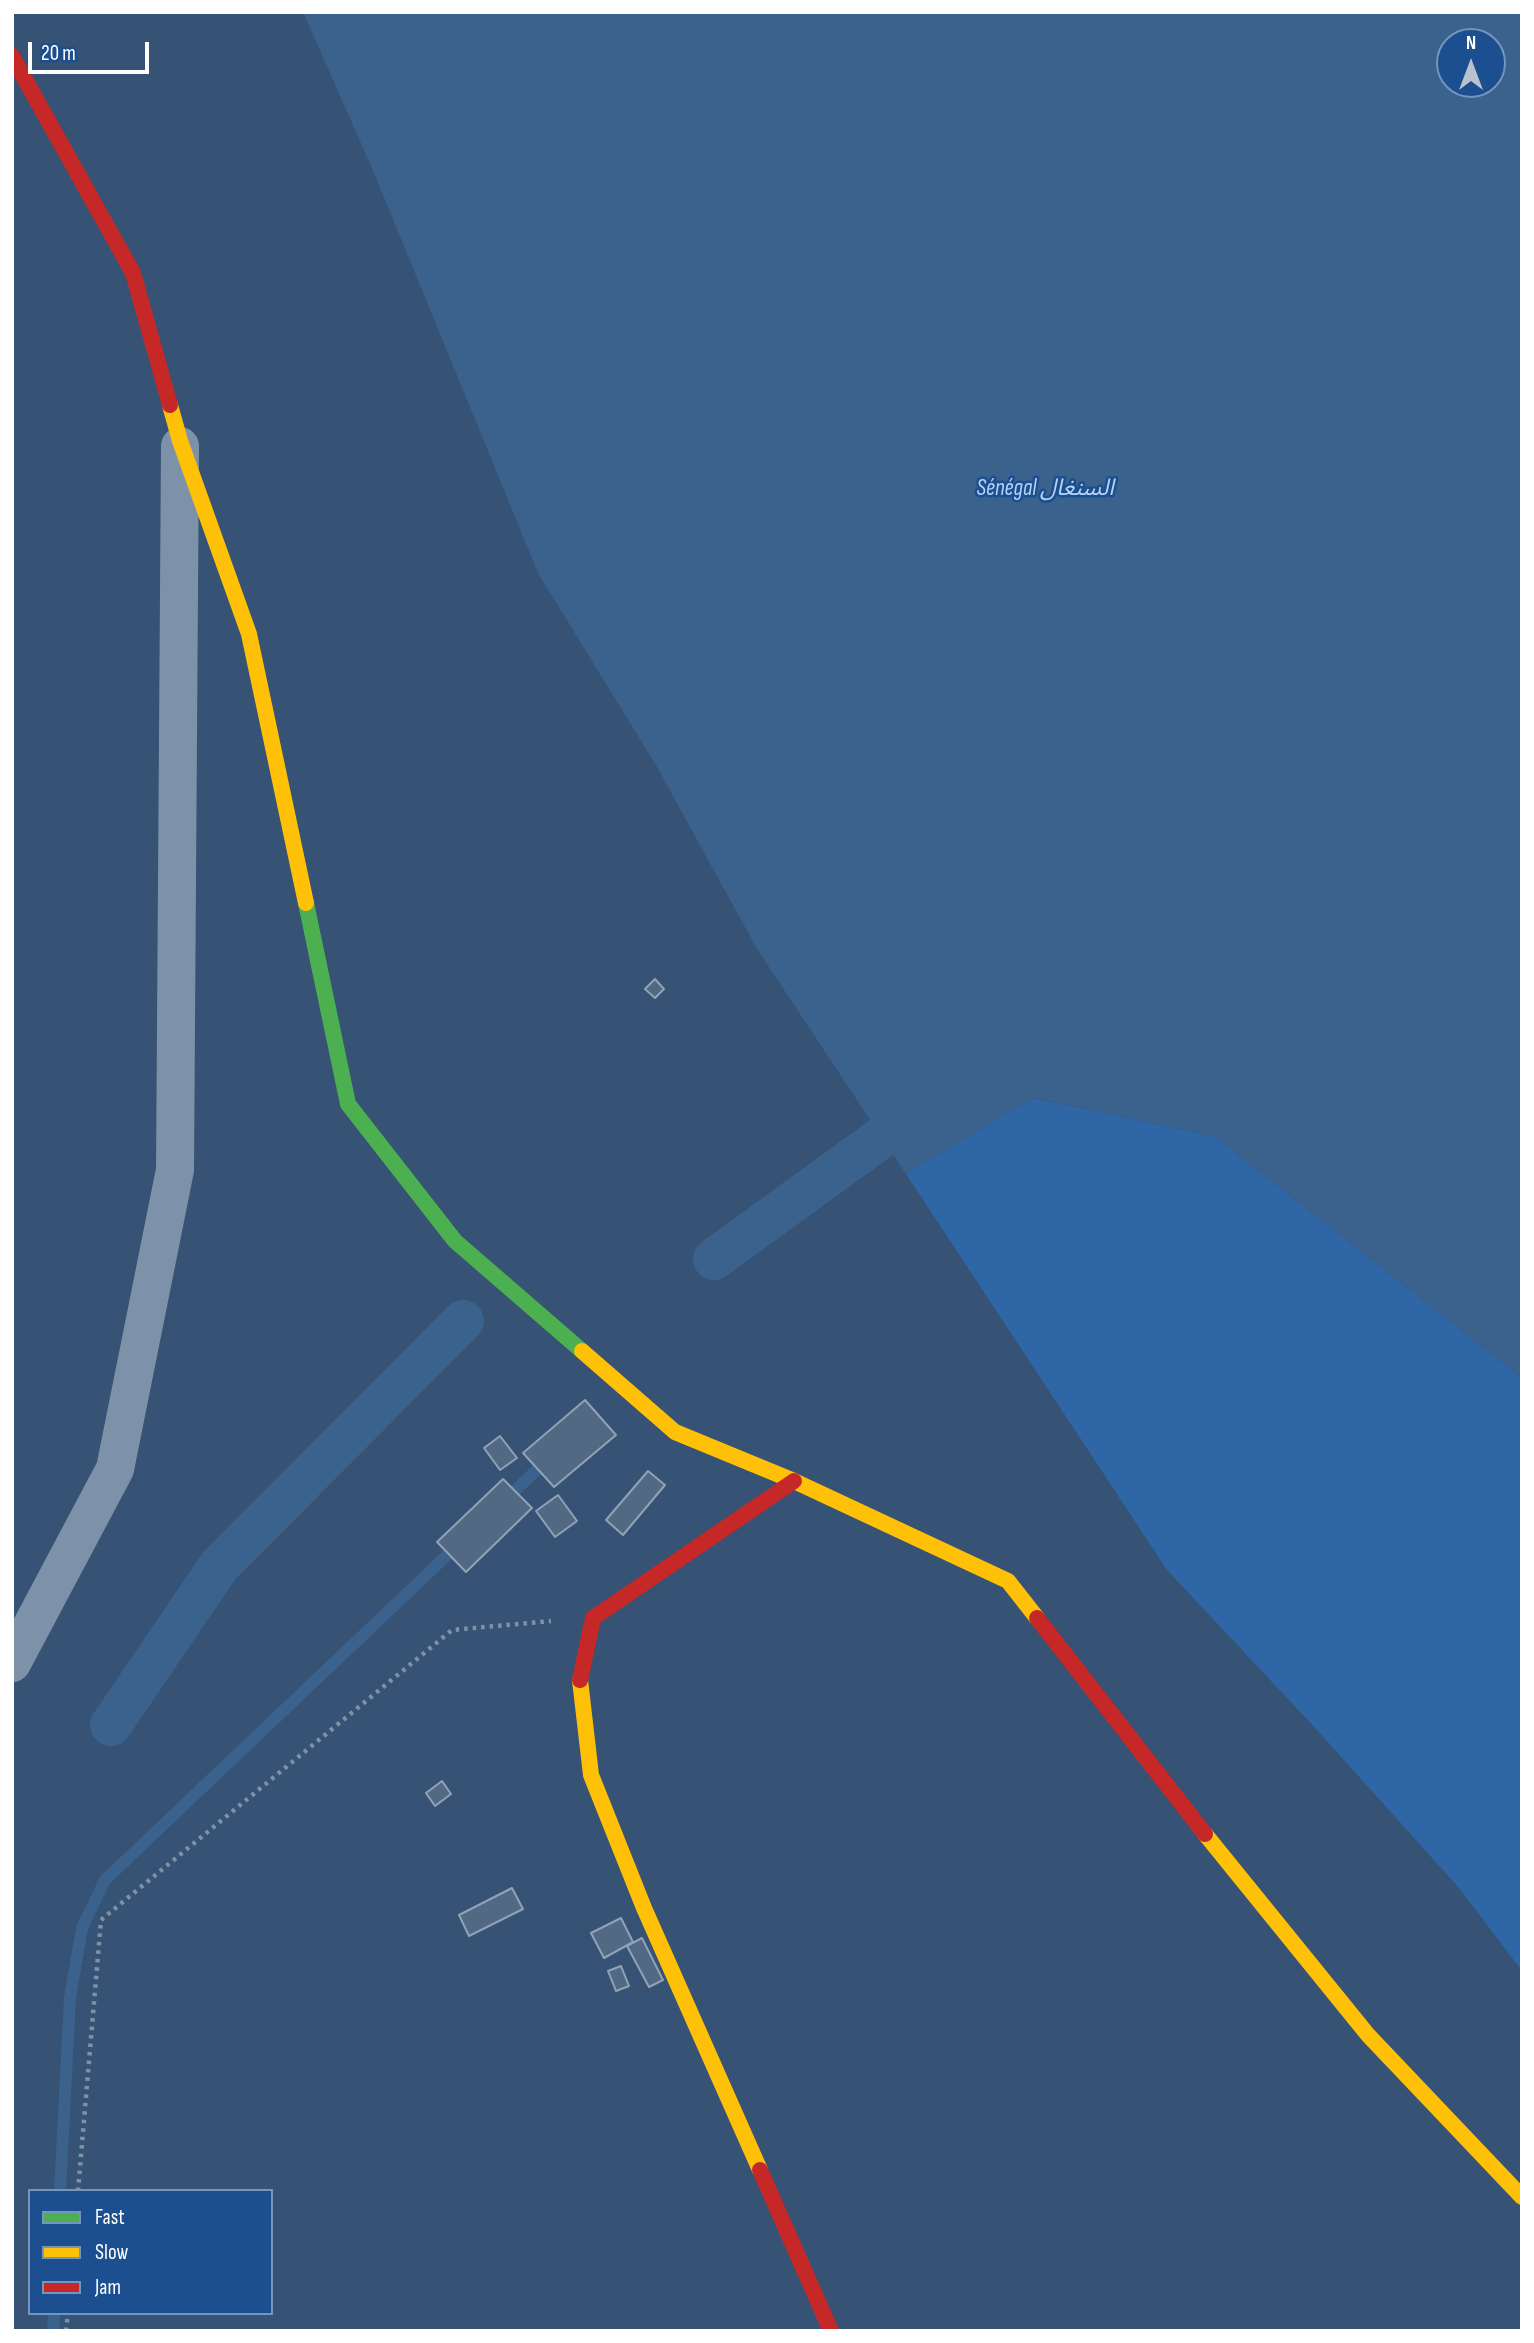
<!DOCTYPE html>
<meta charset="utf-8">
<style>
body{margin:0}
#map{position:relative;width:1534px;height:2343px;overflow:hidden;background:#365274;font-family:"Sofia Sans Condensed",sans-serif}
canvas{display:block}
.frame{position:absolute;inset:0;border:14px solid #fff;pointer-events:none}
.legend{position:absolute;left:28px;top:2189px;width:245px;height:126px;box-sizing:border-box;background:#1b4f8f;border:2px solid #7695bc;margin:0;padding:9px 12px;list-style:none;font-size:21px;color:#fff}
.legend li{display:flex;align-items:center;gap:14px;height:35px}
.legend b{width:35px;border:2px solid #7695bc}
.north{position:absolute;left:1436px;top:28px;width:70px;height:70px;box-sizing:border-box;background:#1b4f8f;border:2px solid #7695bc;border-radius:50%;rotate:0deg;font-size:19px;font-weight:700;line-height:28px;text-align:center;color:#fff}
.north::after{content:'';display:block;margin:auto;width:24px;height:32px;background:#b9c2ce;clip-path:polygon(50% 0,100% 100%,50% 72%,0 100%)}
.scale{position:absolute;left:28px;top:42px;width:121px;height:32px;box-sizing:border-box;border:4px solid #fff;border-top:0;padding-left:9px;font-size:21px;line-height:24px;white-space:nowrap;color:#fff;-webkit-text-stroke:5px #1b4f8f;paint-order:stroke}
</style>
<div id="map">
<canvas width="1534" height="2343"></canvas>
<div class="frame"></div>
<ul class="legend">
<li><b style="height:9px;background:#4caf50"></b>Fast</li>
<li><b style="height:9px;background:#ffc107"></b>Slow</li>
<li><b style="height:9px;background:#c62828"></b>Jam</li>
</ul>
<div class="north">N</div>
<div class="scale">20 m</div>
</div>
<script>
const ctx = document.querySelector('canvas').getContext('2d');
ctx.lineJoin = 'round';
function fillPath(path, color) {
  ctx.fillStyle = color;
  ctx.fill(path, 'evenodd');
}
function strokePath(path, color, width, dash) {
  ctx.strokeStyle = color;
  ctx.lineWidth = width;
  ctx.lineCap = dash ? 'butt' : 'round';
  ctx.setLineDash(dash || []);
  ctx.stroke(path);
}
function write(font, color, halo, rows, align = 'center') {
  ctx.font = font + ' "Sofia Sans Condensed","Noto Sans Arabic",sans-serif';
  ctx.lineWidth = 5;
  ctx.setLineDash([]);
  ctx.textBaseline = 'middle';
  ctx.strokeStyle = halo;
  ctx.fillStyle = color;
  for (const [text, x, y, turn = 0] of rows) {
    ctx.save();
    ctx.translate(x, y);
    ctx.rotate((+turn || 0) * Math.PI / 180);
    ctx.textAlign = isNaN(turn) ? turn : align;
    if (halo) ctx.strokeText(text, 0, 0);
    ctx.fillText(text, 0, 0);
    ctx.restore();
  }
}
fillPath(new Path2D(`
 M1033 1098 1214 1136 1522 1378V1971L1459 1888 1316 1729 1167 1570 906 1174Z`), '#2f66a5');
fillPath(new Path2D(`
 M303 12H1522V1378L1214 1136 1034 1098 906 1174 757 949 657 767 538 573 374 173ZM1450 42H1492V84H1450Z`), '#3b618d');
strokePath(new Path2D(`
 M502 1503 545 1462
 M60 2191 70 1998 82 1928 105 1880 459 1544
 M53 2331 54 2313`), '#3b618d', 12);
strokePath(new Path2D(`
 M714 1259 929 1103
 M111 1725 219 1566 463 1321`), '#3b618d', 42);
const building = new Path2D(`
 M655 979 664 989 655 998 645 989Z
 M585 1400 616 1435 554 1487 523 1453Z
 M500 1436 517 1458 500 1470 484 1448Z
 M648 1471 665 1485 623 1535 606 1520Z
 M503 1479 532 1508 466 1572 437 1542Z
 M558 1495 577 1521 555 1537 536 1511Z
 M442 1781 451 1794 435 1806 426 1793Z
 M512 1888 523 1909 469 1936 459 1915Z
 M621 1918 633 1942 604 1958 591 1933Z
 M642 1938 663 1980 649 1987 627 1946Z
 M621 1966 629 1986 616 1991 608 1971Z`);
fillPath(building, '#526984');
strokePath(building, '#92a2b6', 2);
strokePath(new Path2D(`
 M78 2191 101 1920 452 1630 551 1621
 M66 2331 68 2313`), '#7d92a8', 4.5, [3.5, 5]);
strokePath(new Path2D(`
 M12 1663 115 1469 175 1170 180 446`), '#7d92a8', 38);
strokePath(new Path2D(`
 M306 903 348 1104 455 1241 582 1351`), '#4caf50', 16);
strokePath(new Path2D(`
 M170 405 180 441 249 634 306 903
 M582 1351 675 1432 794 1481 1008 1581 1037 1618
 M580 1680 591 1775 644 1908 760 2170
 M1205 1834 1368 2035 1522 2197`), '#ffc107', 16);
strokePath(new Path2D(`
 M12 56 133 273 170 405
 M1037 1618 1205 1834
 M580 1680 593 1618 794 1481
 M760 2170 831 2331`), '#c62828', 16);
write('italic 23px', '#b5d3f5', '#1b4f8f', [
 ["Sénégal السنغال",1045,489]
]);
</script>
